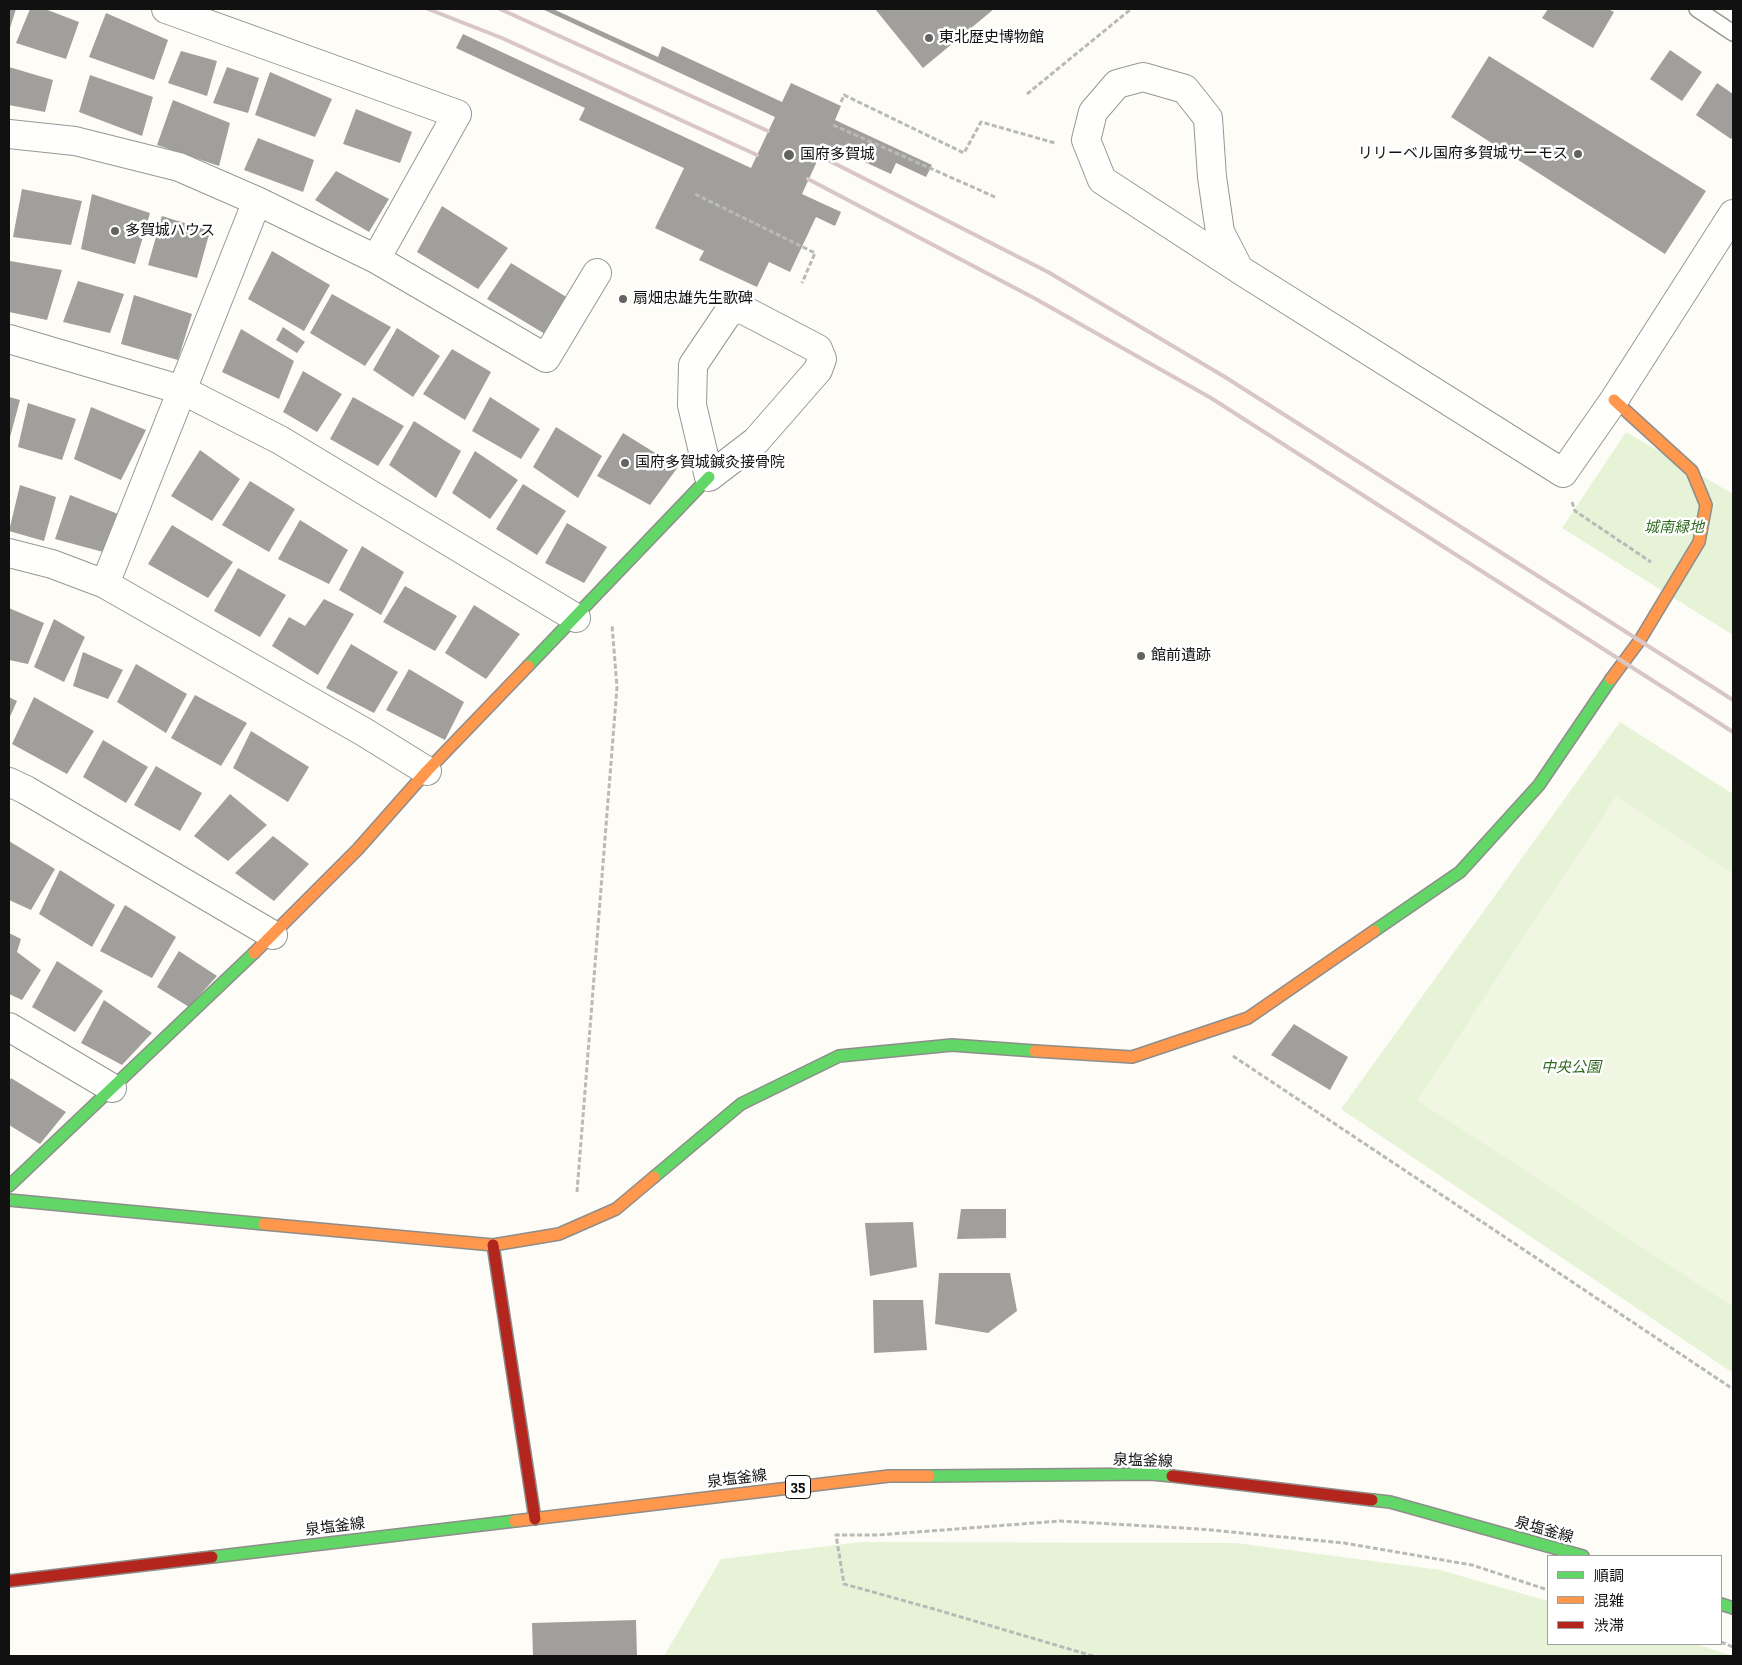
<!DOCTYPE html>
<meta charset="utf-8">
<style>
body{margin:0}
#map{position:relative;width:1742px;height:1665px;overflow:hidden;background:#fdfcf7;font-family:"Zilla Slab","Noto Sans JP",serif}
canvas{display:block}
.frame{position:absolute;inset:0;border:10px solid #111;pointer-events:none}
.legend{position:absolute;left:1547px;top:1555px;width:175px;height:90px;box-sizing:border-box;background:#fff;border:1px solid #a0a0a0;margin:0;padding:6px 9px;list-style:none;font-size:15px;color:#111}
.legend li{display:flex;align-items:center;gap:10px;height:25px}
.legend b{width:25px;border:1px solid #a0a0a0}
</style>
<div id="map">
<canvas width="1742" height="1665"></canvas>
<div class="frame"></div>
<ul class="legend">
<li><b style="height:6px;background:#63d668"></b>順調</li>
<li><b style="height:6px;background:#ff974d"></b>混雑</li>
<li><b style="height:6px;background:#b3261e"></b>渋滞</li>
</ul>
</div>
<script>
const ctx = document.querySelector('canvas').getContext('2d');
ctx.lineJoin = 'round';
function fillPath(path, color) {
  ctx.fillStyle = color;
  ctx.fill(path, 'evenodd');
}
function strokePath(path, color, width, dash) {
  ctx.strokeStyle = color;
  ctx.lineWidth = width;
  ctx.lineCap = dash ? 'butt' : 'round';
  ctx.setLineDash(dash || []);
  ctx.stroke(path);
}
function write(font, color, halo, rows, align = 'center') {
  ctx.font = font + ' "Zilla Slab","Noto Sans JP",serif';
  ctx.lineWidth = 5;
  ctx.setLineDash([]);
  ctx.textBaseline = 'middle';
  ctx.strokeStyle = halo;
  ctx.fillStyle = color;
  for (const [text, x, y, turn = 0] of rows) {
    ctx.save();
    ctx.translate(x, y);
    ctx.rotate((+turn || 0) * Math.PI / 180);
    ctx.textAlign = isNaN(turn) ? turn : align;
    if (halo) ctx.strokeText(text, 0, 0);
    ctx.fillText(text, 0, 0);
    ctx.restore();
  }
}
fillPath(new Path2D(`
 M1626 432 1733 494V635L1562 528Z
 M1620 722 1733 794V1373L1341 1109Z
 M862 1542 1236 1543 1440 1570 1548 1601V1644H1696L1733 1656H664L721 1559Z`), '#e7f3d7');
fillPath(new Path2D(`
 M1616 796 1733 873V1307L1417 1100Z`), '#f0f6e1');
fillPath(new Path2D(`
 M9 9H16L9 31Z
 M30 9H45L79 22 66 59 16 43Z
 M542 9H553L658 57 662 46 782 102 791 83 841 106 835 120 932 165 926 177 896 163 891 174 825 144 802 194 841 212 835 226 816 217 790 272 769 262 757 287 699 260 704 251 655 228 684 168 579 120 585 108 456 48 463 34 751 168 775 117Z
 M875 9H994L923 68Z
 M1548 9H1608L1614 12 1593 48 1542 18Z
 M106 13 168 40 154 80 89 57Z
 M1670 50 1702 72 1682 101 1650 79Z
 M181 51 217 61 207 96 168 83Z
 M1489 56 1706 191 1665 254 1451 117Z
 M9 67 53 80 45 112 9 105Z
 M227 67 259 78 248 113 213 103Z
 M270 72 332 99 315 137 255 115Z
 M90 75 153 97 142 136 79 112Z
 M1717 83 1733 94V136L1731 139 1696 115Z
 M173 100 230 123 219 166 157 145Z
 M356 109 412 132 400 163 343 144Z
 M258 138 314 160 303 192 244 170Z
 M336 171 389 199 369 232 315 200Z
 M22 189 82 201 71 245 13 237Z
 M92 194 150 213 135 264 81 249Z
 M442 206 508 248 478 289 417 252Z
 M162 216 210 231 197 278 148 265Z
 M272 251 330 285 304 331 248 299Z
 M10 261 62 270 47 320 9 312Z
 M511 263 568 298 545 334 487 299Z
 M78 281 124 294 110 333 63 322Z
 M332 294 391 327 365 366 310 333Z
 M134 295 192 314 178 360 121 344Z
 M283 327 305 342 297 353 276 340Z
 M397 328 440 356 413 397 373 370Z
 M241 329 294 361 279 399 222 372Z
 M452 349 491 372 465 420 423 394Z
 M303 371 342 394 317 432 283 412Z
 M9 397 20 400 9 441Z
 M353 397 404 426 378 466 330 439Z
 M490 397 540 429 521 459 472 431Z
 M28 403 76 419 62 460 18 447Z
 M91 407 146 430 121 480 74 459Z
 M414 421 461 451 436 498 389 465Z
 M556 427 602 456 578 498 533 467Z
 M623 433 678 467 650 505 597 476Z
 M200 450 240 479 212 521 171 496Z
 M475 451 518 480 490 519 452 493Z
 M250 481 295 509 269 552 222 525Z
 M523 484 566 511 537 555 496 529Z
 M20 485 56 497 44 541 9 531Z
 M70 495 118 514 103 552 55 539Z
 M300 520 348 550 329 584 278 559Z
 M567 523 607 547 584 583 545 563Z
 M172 525 233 562 208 598 148 564Z
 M362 546 404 572 381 615 339 590Z
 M238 568 286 595 260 637 214 611Z
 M405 586 457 616 435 651 383 622Z
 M324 599 354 614 318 675 272 646 289 617 305 626Z
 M474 605 520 634 486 679 445 653Z
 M9 608 44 623 28 664 9 660Z
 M54 619 85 637 64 682 34 667Z
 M351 644 398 672 374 713 326 688Z
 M83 652 123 670 108 699 73 686Z
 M136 664 187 694 166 733 117 702Z
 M409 669 464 702 445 740 386 710Z
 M195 695 247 723 221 766 171 738Z
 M9 697 17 701 9 719Z
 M34 697 94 731 67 774 12 744Z
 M251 731 309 767 288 802 233 768Z
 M103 740 148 767 126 803 83 777Z
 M156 766 202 793 180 831 134 805Z
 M230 794 267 825 228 861 194 836Z
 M273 836 309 864 274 901 235 873Z
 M9 841 55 869 31 910 9 900Z
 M60 870 115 905 92 947 39 914Z
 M125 905 176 937 152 978 100 951Z
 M9 933 21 939 17 952 41 970 22 1000 9 994Z
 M179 951 217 976 189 1007 157 987Z
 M57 961 103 991 75 1032 32 1007Z
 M104 1000 152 1033 122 1065 81 1043Z
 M1294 1024 1348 1057 1330 1090 1271 1055Z
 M11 1078 66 1112 40 1144 9 1125V1082Z
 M961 1209H1006V1238L957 1239Z
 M913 1222 917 1267 870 1276 865 1223Z
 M939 1273H1010L1017 1311 988 1333 935 1324Z
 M873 1300H923L927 1350 874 1353Z
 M636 1620 637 1656H533L532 1623Z`), '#a19f9c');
const lane = new Path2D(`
 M1697 9 1733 33`);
const street = new Path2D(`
 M166 9 457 114 376 259
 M9 134 75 141 179 167 257 201 376 259 546 358 597 273
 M1239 269 1220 232 1212 177 1208 118 1185 89 1143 77 1117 84 1093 112 1086 140 1102 180 1245 273 1563 473 1614 400 1733 214
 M740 308 818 349 822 359 818 370 756 441 709 477 692 405 693 365 728 313Z
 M9 339 182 390 280 440 576 618
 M9 553 52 564 105 584 364 732 427 771
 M105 584 257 201
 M9 782 26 790 273 935
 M9 1027 112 1088`);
const fast = new Path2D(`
 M528 666 709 477
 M1374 931 1460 872 1539 785 1611 679
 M654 1177 741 1104 839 1056 952 1045 1035 1051
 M9 1186 254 953
 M9 1200 264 1224
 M929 1476 1151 1474 1172 1476
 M1372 1500 1390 1502 1583 1556
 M212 1557 515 1521
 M1721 1604 1733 1608`);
const slow = new Path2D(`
 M1611 679 1640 640 1699 542 1706 505 1692 471 1614 400
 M254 953 358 849 427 771 528 666
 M1035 1051 1132 1057 1248 1018 1374 931
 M264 1224 493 1245 559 1234 616 1209 654 1177
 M515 1521 889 1476H929`);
const jam = new Path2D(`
 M493 1245 535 1519
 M1172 1476 1372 1500
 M9 1581 212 1557`);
strokePath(lane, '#979795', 18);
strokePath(street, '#979795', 30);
strokePath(fast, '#8e8d8b', 14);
strokePath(slow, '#8e8d8b', 14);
strokePath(jam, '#8e8d8b', 14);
strokePath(new Path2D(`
 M1027 94 1131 9
 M841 102 844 95 964 153 981 122 1055 143
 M833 125 995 197
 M695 194 815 253 802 283
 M1572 502 1575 511 1651 562
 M1233 1056 1733 1389
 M577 1192 617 687 612 625
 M1721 1642 1733 1647
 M1093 1656 934 1609 844 1584 836 1535H878L1060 1521 1200 1529 1344 1543 1472 1565 1548 1590`), '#b9b9b8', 3, [5, 2.5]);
strokePath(lane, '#fffffe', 15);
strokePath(street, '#fffffe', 28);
strokePath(fast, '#63d668', 11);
strokePath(slow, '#ff974d', 11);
strokePath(jam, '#b3261e', 11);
strokePath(new Path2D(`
 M428 9 502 38 757 155
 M500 9 768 131
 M820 156 1048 272 1225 377 1733 700
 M808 179 1034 298 1211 398 1733 732`), '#d9c6c7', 4);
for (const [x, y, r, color] of [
 [929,38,5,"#646362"],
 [1578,154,5,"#646362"],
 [789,155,6,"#646362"],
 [115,231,5,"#646362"],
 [623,299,5,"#646362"],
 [625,463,5,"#646362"],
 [1141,656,5,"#646362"]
]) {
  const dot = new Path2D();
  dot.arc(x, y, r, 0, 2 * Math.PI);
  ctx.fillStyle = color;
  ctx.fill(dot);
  strokePath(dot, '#fff', 2);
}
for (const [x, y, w] of [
 [798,1487,25]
]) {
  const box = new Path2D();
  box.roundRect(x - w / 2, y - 11.5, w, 23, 4);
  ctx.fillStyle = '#fff';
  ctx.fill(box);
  strokePath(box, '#111', 1);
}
write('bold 14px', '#111', null, [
 ["35",798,1487]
]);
write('15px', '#111', '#fff', [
 ["東北歴史博物館",939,38],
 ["リリーベル国府多賀城サーモス",1568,154,"right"],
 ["国府多賀城",800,155],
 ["多賀城ハウス",125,231],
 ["扇畑忠雄先生歌碑",633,299],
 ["国府多賀城鍼灸接骨院",635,463],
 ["館前遺跡",1151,656]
], 'left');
write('italic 15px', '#2f6b1f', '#fff', [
 ["城南緑地",1674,528],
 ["中央公園",1571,1068]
]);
write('15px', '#111', '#fff', [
 ["泉塩釜線",1143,1461,2],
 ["泉塩釜線",737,1479,-7],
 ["泉塩釜線",335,1527,-7],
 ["泉塩釜線",1544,1530,16]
]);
</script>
